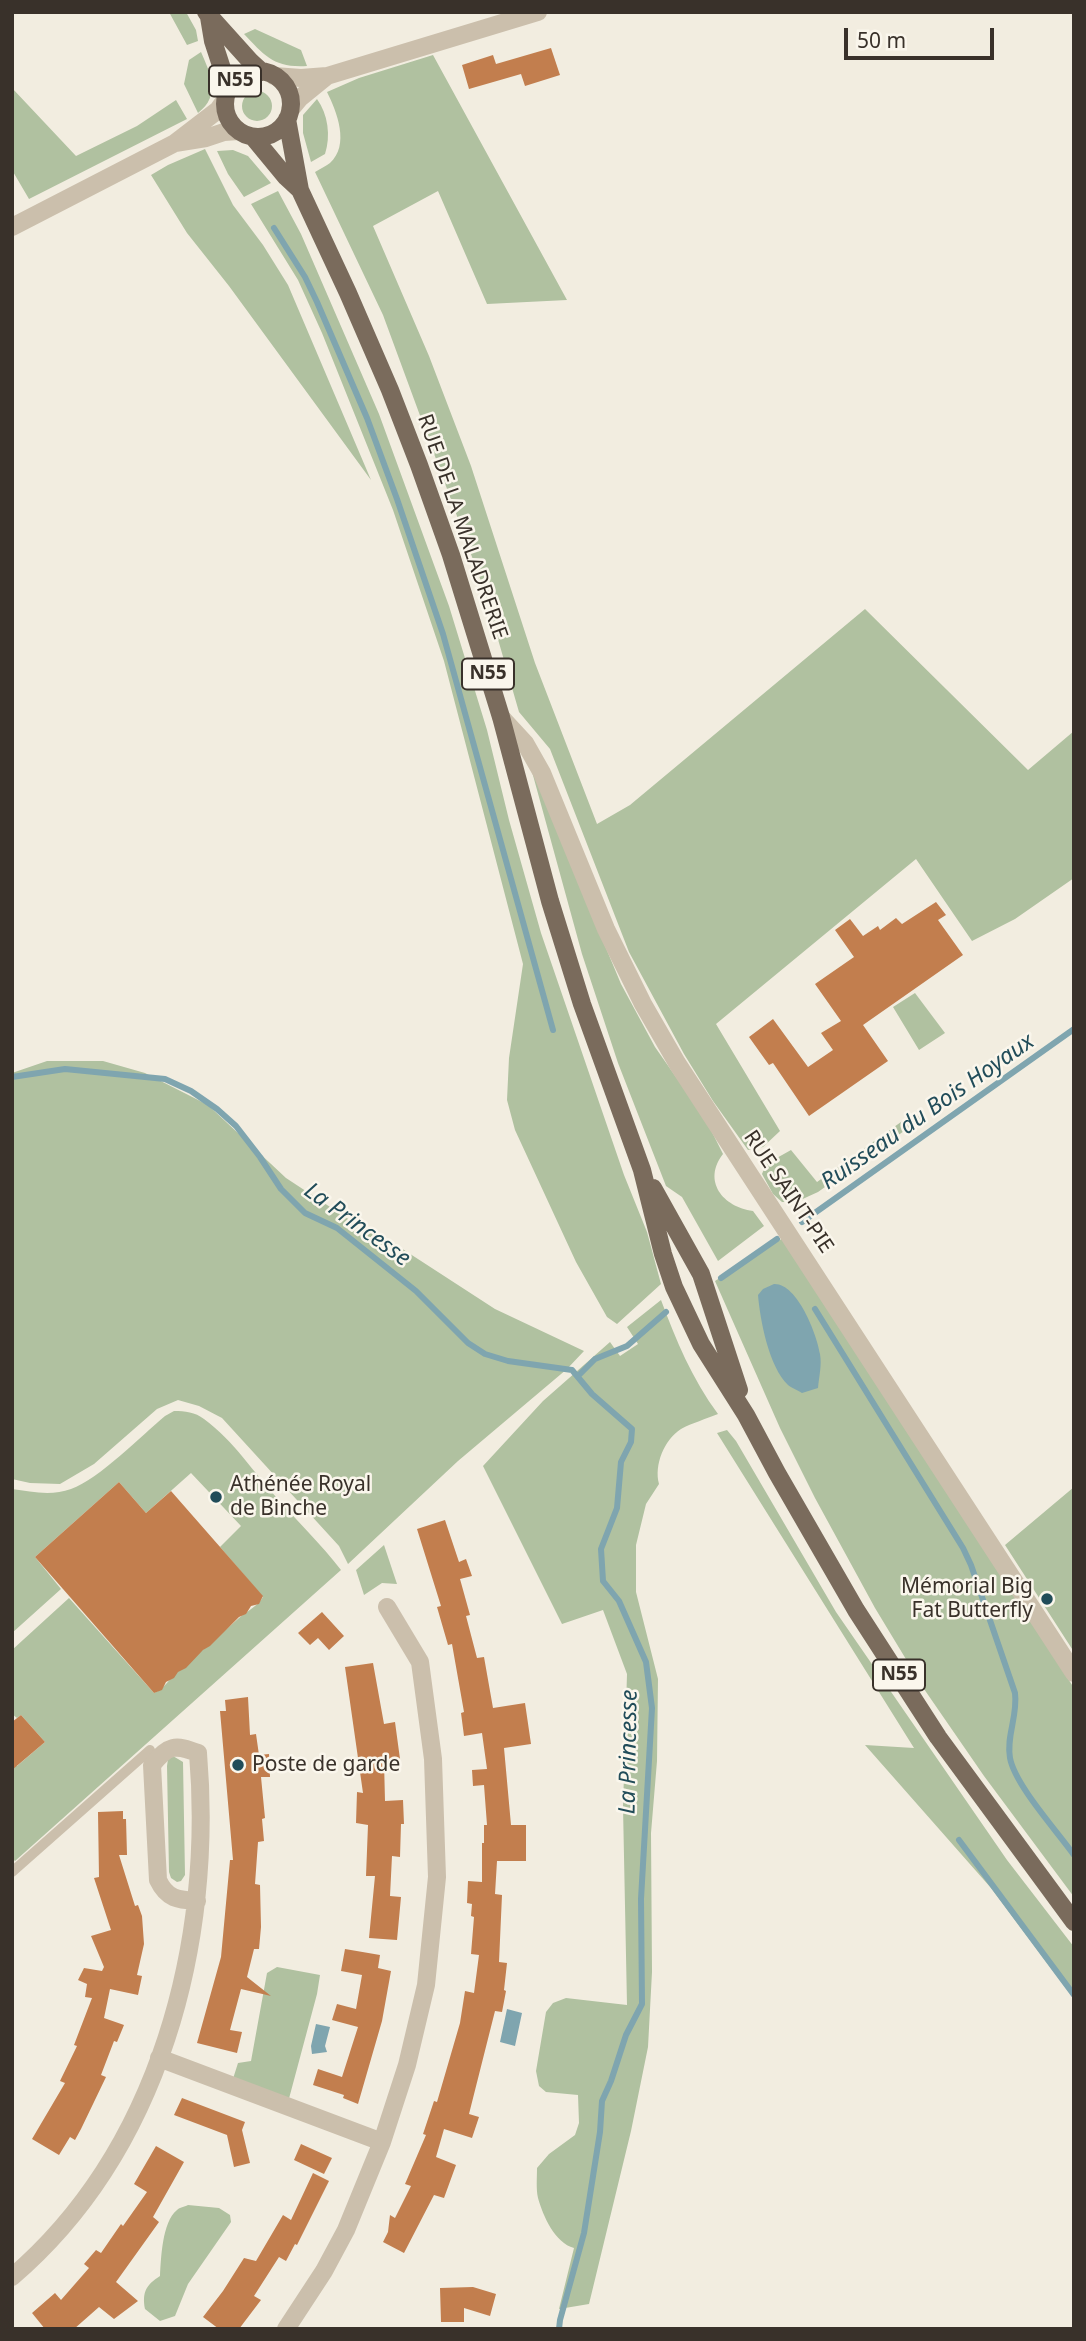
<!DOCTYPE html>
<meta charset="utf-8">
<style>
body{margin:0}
#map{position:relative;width:1086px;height:2341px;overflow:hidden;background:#f2ede0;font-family:"Noto Sans",sans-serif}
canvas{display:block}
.frame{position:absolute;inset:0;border:14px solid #39312a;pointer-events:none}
.scale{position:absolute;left:844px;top:28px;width:150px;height:32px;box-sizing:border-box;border:4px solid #39312a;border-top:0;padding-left:9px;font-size:21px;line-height:24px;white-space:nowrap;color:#39312a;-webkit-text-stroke:5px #faf6ec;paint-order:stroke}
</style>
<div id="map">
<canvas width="1086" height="2341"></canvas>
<div class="frame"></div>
<div class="scale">50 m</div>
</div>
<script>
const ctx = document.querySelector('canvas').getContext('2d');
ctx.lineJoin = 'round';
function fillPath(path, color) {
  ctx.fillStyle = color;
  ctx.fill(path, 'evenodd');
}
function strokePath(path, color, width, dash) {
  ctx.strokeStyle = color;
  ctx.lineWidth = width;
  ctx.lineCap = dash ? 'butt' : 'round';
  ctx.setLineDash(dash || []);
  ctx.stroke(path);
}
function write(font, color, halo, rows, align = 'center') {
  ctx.font = font + ' "Noto Sans",sans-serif';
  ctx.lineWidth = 5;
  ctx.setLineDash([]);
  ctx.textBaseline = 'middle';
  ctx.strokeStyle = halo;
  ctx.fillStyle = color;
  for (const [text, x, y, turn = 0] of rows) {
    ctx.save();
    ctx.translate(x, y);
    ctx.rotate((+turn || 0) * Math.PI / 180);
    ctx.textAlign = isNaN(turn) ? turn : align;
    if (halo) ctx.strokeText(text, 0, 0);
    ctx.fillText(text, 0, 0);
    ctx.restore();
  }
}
fillPath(new Path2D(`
 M169 12H186L196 30 198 41 187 45Z
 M255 29 301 50 307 66C274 68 265 56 244 34Z
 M201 52C211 75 221 95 198 113L184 84 189 60Z
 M433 55 567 300 487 304 438 191 373 226 429 356 471 466 535 663 597 824 630 805 865 609 1028 770 1074 731V878L1015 919 972 941 916 859 716 1024 780 1131 763 1147 748 1150 713 1101 684 1054 629 952 550 749 519 712 482 584 383 315 315 172C320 169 326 166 330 163 350 145 337 112 327 92L359 78Z
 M12 88 76 156 137 126 176 100 187 119 29 199 12 170Z
 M242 106a15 15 0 1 1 30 0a15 15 0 1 1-30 0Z
 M317 99C328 114 331 136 325 154L311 162 303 133V115Z
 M205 149 233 205 263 245 288 285 371 480 229 286 187 233 151 175 168 165Z
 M233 150 248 156 271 183 244 197 228 174 217 151Z
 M278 191 301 234 379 414 449 606 487 730 509 820 541 933 624 1175 647 1232 661 1284 617 1324 607 1317 576 1262 515 1130 507 1100 509 1058 523 964 444 661 393 510 322 333 298 280 251 204Z
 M531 768 621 984 655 1047 706 1120 723 1154C702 1181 723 1207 753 1211L764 1226 718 1261 682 1197 666 1186 618 1063 582 954Z
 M915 993 945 1033 919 1050 893 1007Z
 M47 1061H103L145 1073 208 1105 286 1178 359 1226 401 1248 495 1309 584 1351 567 1369 458 1461 348 1564 339 1546 222 1418 199 1406 178 1400 157 1409 94 1464 60 1484 30 1483 12 1479V1073Z
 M915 1112 921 1119 818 1192 796 1202H782L773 1194 762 1174 766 1164 791 1150 817 1182Z
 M783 1238 1074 1688V1897L984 1776 924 1689 875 1608 815 1498 780 1428 715 1281Z
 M661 1300C676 1340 692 1379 718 1414 706 1419 692 1423 681 1429 664 1440 654 1465 659 1484L646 1504 636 1545V1592L658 1679 657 1761 651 1833 652 1972 648 2047 631 2131 589 2304 559 2309 574 2248C555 2243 543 2216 538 2198 536 2189 537 2178 537 2168L549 2154 575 2135 579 2123 578 2095 546 2092 539 2086 536 2071 546 2012 553 2003 566 1998 627 2005 623 1807 627 1674 603 1610 562 1624 483 1466 543 1401 610 1342 620 1356 638 1344 627 1327Z
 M174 1411C185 1411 195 1412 204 1419 234 1441 253 1472 277 1498 299 1523 321 1544 341 1570L15 1861 12 1858V1762L17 1766 45 1742 21 1715 17 1718 12 1714V1650L69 1598 154 1693C164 1689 170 1678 178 1671 199 1653 219 1636 239 1618 247 1611 258 1606 263 1597L220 1547 241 1526 191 1473 146 1513 119 1482 35 1557 61 1589 12 1633V1489C32 1492 52 1496 71 1489 99 1479 141 1436 165 1416Z
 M727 1430 736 1441 836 1612 1007 1860 1074 1947V1999L991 1888 865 1745 914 1748 717 1433Z
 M1074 1487V1652L1005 1545Z
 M384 1545 397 1584 382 1583 364 1595 356 1570Z
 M173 1756 183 1762 185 1875 181 1881 177 1882 171 1878 169 1872 167 1766 168 1759Z
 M277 1967 320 1975 317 1994 287 2106 231 2085 238 2063 251 2061 267 1973Z
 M188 2205 219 2208 230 2215 231 2222 188 2284 175 2316 160 2321 145 2309C142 2292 146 2285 160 2276 161 2259 162 2222 177 2210 180 2207 184 2207 188 2205Z`), '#b0c1a0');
fillPath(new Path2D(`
 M774 1284C797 1283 817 1334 820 1354 822 1365 819 1377 818 1388L802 1393C798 1390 791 1388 788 1385 769 1367 760 1320 758 1295L763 1289Z
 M507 2009 522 2013 515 2046 500 2042Z
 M316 2024 330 2027 325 2046 327 2052 312 2054 311 2046Z`), '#7fa5af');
strokePath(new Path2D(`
 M274 228 305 277 317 302 367 418 397 499 443 634 553 1030
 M12 1077 65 1069 165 1079 191 1091 217 1109 236 1126 260 1157 281 1189 305 1213 337 1228 416 1291 468 1343 485 1354 508 1361 572 1370 592 1394 632 1429 631 1442 621 1462 617 1508 601 1549 603 1581 619 1601 646 1662 652 1708 641 1899 642 2004 626 2035 611 2081 602 2101 600 2132 584 2233 560 2320 559 2329
 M802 1222 1074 1029
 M721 1278 777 1239
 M815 1309 963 1548 971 1565 1015 1693C1018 1716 1006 1736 1010 1758 1015 1785 1057 1831 1074 1855
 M578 1376 595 1359 627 1346 666 1312
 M959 1840 1074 1995`), '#7fa5af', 6);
fillPath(new Path2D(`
 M551 48 560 75 525 86 521 74 469 89 462 65 493 55 496 64Z
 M936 902 946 915 938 920 963 955 863 1025 888 1061 809 1116 773 1063 769 1065 749 1037 773 1019 808 1067 833 1050 821 1033 841 1021 815 984 854 957 835 930 850 919 863 936 878 926 880 930 896 918 902 924Z
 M119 1482 146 1513 171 1491 263 1596 259 1604 251 1606 246 1614 239 1617 210 1646 203 1650 186 1668 178 1672 174 1678 166 1682 162 1690 154 1693 35 1557Z
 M445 1520 459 1562 466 1559 472 1576 460 1579 470 1615 466 1616 477 1658 484 1657 493 1708 525 1703 531 1744 504 1748 511 1825H526V1861H497L495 1894 502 1895 499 1962 507 1963 504 1990 506 1991 502 2012 495 2011 469 2114 479 2117 472 2138 444 2129 436 2157 456 2165 444 2198 434 2195 404 2253 383 2242 388 2232 390 2215 395 2218 411 2186 405 2184 426 2135 423 2134 434 2101 437 2102 460 2023 465 1991 474 1993 479 1955 471 1954 474 1917 471 1916 472 1904 467 1903 468 1881 482 1882V1843H484V1825H487L484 1785 473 1786 472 1770 487 1769 482 1733 464 1736 461 1713 464 1712 452 1644 448 1645 437 1607 441 1606 417 1529Z
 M322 1612 344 1636 329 1650 318 1638 310 1645 298 1633Z
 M373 1663 384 1724 395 1722 400 1759 384 1761 385 1801 403 1800 404 1824H401L400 1857 392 1856 390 1896 401 1897 397 1940 369 1938 375 1876H366L368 1825 356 1823 357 1792 363 1793 345 1667Z
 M248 1697 250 1735 256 1734 259 1755 269 1754 270 1777H261L265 1818 262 1819 264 1841 258 1842 255 1884 260 1885 261 1927 259 1949H254L247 1977 271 1996 241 1989 230 2030 242 2032 237 2053 197 2043 221 1957 230 1860H233L220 1711H226L225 1700Z
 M21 1715 45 1742 12 1770V1722Z
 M123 1811V1819H126L127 1855H119L135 1906 138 1905 142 1916 144 1944 137 1975 142 1976 138 1995 110 1989 104 2018 124 2025 117 2042 114 2041 101 2075 106 2077 81 2129 75 2140 70 2137 59 2155 32 2139 65 2083 60 2081 77 2046 74 2045 92 1998 85 1997 87 1984 78 1980 84 1968 102 1971 104 1967 91 1936 111 1930 94 1878 99 1877 98 1812Z
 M345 1949 380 1955 378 1968 391 1971 382 2021 358 2104 343 2098 344 2095 313 2085 318 2069 342 2077 358 2027 332 2020 337 2004 356 2009 362 1975 341 1971Z
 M182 2098 245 2122 242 2130 250 2163 234 2167 227 2135 174 2115Z
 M301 2144 332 2158 324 2174 294 2160Z
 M156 2146 184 2162 153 2217 159 2222 116 2282 138 2301 114 2319 99 2307 74 2329H45L32 2313 55 2293 61 2300 89 2268 84 2264 96 2250 101 2253 121 2224 123 2226 147 2192 134 2184Z
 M313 2173 329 2181 297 2245 295 2244 286 2261 279 2257 254 2296 261 2300 239 2329H219L203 2317 223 2291 244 2258 256 2261 283 2215 291 2220Z
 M473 2287 496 2294 490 2316 464 2308V2322H441L440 2288Z`), '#c27e4e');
strokePath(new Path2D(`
 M12 1872 150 1750`), '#cbbfac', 10);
strokePath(new Path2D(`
 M274 76 301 78 327 76 538 12
 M290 110 300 98 327 76
 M175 143 206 138 224 132 239 131
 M12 227 175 143 218 110 225 100
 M501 717 525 743 542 773 606 929 643 1004 677 1063 1074 1673
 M159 2058 382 2142
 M12 2277C160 2150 214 1942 198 1753 175 1744 168 1745 152 1765L158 1880C167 1899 178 1900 197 1901
 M286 2329 324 2271 346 2230 382 2142 407 2065 426 1985 437 1877 433 1759 420 1662 387 1607`), '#cbbfac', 18);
strokePath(new Path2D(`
 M206 12 251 62 262 72
 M209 17 213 41 229 90
 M225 104a33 33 0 1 1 66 0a33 33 0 1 1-66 0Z
 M287 119 300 190 348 293 390 390 419 465 451 555 501 717 550 901 582 1004 642 1170 663 1254 674 1287 701 1344 746 1415 777 1473 856 1610 938 1737 1074 1922
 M253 137 286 177 300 190
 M653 1188 701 1274 739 1390`), '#7a6b5c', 18);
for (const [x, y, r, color] of [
 [216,1497,7,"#214c59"],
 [1047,1599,7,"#214c59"],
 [238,1765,7,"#214c59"]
]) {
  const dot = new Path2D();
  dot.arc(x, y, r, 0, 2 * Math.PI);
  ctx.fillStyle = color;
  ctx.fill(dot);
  strokePath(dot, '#faf6ec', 2.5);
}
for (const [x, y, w] of [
 [235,81,52],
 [488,674,52],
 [899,1675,52]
]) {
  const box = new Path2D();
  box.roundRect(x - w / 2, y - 15.5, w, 31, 5);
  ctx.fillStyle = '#faf6ec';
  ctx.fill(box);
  strokePath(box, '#39312a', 2);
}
write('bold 19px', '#39312a', null, [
 ["N55",235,81],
 ["N55",488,674],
 ["N55",899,1675]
]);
write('21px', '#39312a', '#faf6ec', [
 ["RUE DE LA MALADRERIE",462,527,71],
 ["RUE SAINT-PIE",788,1192,56]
]);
write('21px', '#39312a', '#faf6ec', [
 ["Athénée Royal",230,1485],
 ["de Binche",230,1509],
 ["Mémorial Big",1033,1587,"right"],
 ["Fat Butterfly",1033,1611,"right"],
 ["Poste de garde",252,1765]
], 'left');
write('italic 23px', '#214c59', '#faf6ec', [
 ["Ruisseau du Bois Hoyaux",928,1112,-35],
 ["La Princesse",357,1225,36],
 ["La Princesse",629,1752,-89]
]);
</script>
